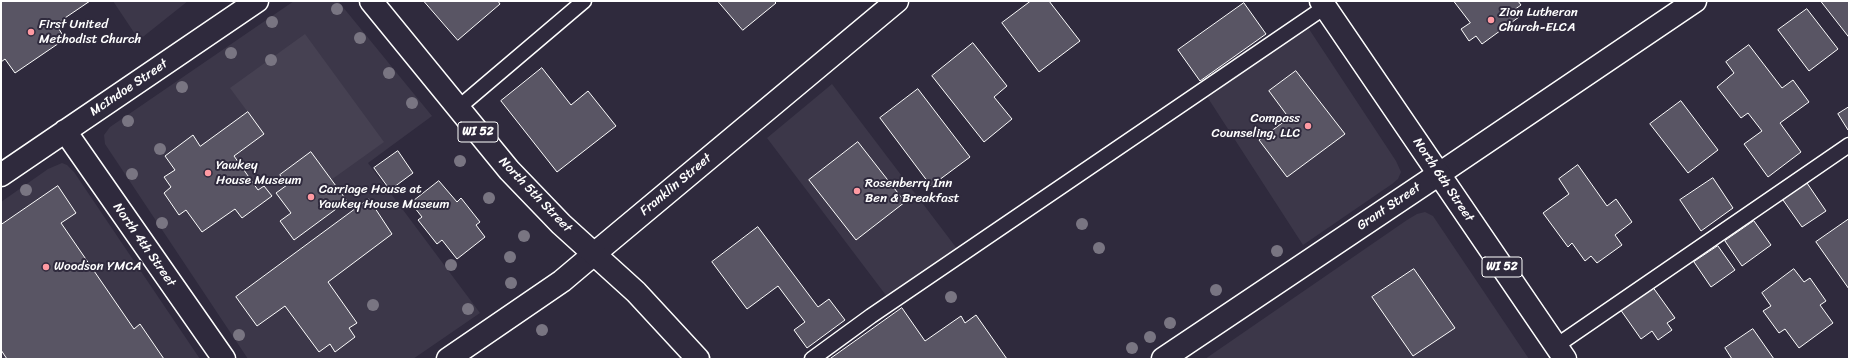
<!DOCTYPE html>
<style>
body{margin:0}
#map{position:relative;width:1850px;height:360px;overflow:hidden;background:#2f2a3d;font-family:Sriracha,sans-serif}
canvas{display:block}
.frame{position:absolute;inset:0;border:2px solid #fff;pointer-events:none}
</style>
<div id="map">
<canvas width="1850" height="360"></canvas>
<div class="frame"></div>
</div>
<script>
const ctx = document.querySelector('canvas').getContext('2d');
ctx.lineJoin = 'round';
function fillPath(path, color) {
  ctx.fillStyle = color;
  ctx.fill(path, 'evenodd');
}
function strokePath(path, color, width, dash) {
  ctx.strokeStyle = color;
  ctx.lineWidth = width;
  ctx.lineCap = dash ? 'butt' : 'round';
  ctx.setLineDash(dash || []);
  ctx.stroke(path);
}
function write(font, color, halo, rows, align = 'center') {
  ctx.font = font + ' Sriracha,sans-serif';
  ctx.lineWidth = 4;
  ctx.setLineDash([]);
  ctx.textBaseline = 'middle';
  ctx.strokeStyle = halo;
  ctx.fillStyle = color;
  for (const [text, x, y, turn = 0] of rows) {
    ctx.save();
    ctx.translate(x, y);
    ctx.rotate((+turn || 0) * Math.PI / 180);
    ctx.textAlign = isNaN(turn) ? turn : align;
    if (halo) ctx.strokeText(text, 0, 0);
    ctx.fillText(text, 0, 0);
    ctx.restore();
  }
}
fillPath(new Path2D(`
 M113 1H188L139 40Z
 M294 1H338L432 116 368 163 480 313 413 359H248L105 144 104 135 110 127Z
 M1307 26 1396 161 1401 172 1398 179 1392 184 1303 245 1206 95Z
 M832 84 958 250 888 298 767 138Z
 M62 163 67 165 74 172 200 359H1V202L48 169Z
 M1425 212 1433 216 1529 359H1205L1407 220 1417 214Z`), '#3c3749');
fillPath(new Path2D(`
 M305 34 384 142 331 180 311 153 280 175 287 185 272 196 264 186 258 190 234 156 264 134 230 88Z`), '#464152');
const building = new Path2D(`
 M1 1H90L56 24 65 39 15 73 5 59 1 62Z
 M424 1H498L500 4 458 40Z
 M718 1H774L776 3 743 30Z
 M1031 1H1049L1080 41 1039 72 1002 23Z
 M1454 1H1518L1521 5 1514 10 1519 17 1482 44 1476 36 1469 41 1461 29 1470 23Z
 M1821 1H1849V37Z
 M1244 3 1266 34 1200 81 1178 50Z
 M1807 9 1838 49 1809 71 1778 30Z
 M973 43 1007 86 994 97 1012 119 984 142 932 76Z
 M1749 45 1782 88 1793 80 1809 102 1780 123 1801 152 1768 177 1744 144 1762 131 1748 113 1741 118 1717 87 1734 73 1726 62Z
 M542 68 571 105 588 91 616 126 557 172 501 101Z
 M1296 71 1345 134 1287 177 1259 140 1289 118 1269 91Z
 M918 89 970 157 931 186 880 118Z
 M1681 101 1718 150 1688 173 1650 124Z
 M1849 107V129L1848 130 1838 114Z
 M248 112 264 134 234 156 258 190 264 186 272 196 242 218 235 209 202 232 186 210 179 215 164 193 171 187 164 177 175 170 165 156 193 135 200 146Z
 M858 142 905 202 856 240 809 180Z
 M398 151 413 173 390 190 374 168Z
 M311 152 347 201 294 240 280 221 291 213 276 193 287 185 280 175Z
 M1578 165 1607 206 1616 199 1632 222 1615 235 1622 245 1597 263 1591 256 1585 261 1572 243 1568 247 1543 213 1569 194 1559 179Z
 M1713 178 1733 208 1701 231 1680 200Z
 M439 181 457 202 461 198 480 222 476 225 485 237 457 259 442 240 437 244 418 220 422 217 411 203Z
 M1807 183 1826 211 1802 227 1783 200Z
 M58 186 76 213 61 223 134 329 140 324 164 359H7L1 350V225Z
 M369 199 392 234 328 282 357 323 349 328 355 337 335 352 330 344 319 352 285 306 257 326 236 297Z
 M1849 219V289L1816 242Z
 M1754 221 1771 245 1742 266 1725 241Z
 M758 227 818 307 829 299 845 320 807 348 794 330 805 322 778 286 747 309 712 262Z
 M1718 246 1735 270 1711 287 1694 262Z
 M1414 269 1455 328 1413 356 1372 297Z
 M1794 269 1804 282 1810 278 1826 301 1820 305 1833 323 1799 348 1785 329 1779 333 1763 311 1771 306 1762 293Z
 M1652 286 1675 318 1667 323 1672 330 1658 340 1652 331 1641 339 1620 309Z
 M902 308 925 341 961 316 965 323 976 315 1007 359H830Z
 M1753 329 1774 359H1732L1725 348Z`);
fillPath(building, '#595564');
strokePath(building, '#fff', 1);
const lane = new Path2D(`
 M458 108 584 1
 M1556 346 1849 145
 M812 359 871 316 1325 7`);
const street = new Path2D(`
 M1439 174 1695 1
 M448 359 562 281 594 254`);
const secondary = new Path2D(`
 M65 131 224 359
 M1 175 257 1
 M594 254 897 1
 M1163 359 1439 174`);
const primary = new Path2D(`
 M371 1 509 170 561 224 636 292 698 359
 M1321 1 1565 359`);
strokePath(lane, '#fff', 17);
strokePath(street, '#fff', 25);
strokePath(secondary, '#fff', 25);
strokePath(primary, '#fff', 25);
strokePath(lane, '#2f2a3d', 14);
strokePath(street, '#2f2a3d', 22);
strokePath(secondary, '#2f2a3d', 22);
strokePath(primary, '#2f2a3d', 22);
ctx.fillStyle = '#797582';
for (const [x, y] of [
 [337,9],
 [272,22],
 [360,38],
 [231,53],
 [271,60],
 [389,73],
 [182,87],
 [412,103],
 [128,121],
 [160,149],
 [460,161],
 [132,174],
 [26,190],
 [489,198],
 [162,223],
 [1082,224],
 [524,236],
 [1099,248],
 [1277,251],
 [510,257],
 [451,265],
 [511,283],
 [1216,290],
 [951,297],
 [373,305],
 [468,309],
 [1170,323],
 [542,330],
 [239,335],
 [1150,337],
 [1132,348]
]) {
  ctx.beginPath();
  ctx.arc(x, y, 6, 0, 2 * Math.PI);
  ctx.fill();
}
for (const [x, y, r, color] of [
 [1491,20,4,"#ff9aa2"],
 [31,32,4,"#ff9aa2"],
 [1308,126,4,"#ff9aa2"],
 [208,173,4,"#ff9aa2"],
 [857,191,4,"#ff9aa2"],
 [311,197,4,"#ff9aa2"],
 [46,267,4,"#ff9aa2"]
]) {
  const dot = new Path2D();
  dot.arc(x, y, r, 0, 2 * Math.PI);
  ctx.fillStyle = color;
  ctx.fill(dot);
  strokePath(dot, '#2f2a3d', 1.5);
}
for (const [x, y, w] of [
 [478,132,40],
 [1502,267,40]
]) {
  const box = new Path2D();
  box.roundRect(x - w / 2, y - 10, w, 20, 3);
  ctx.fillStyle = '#2f2a3d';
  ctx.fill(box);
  strokePath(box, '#fff', 1);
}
write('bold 12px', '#fff', null, [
 ["WI 52",478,132],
 ["WI 52",1502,267]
]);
write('13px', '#fff', '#2f2a3d', [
 ["Zion Lutheran",1499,13],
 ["Church-ELCA",1499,28],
 ["First United",39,25],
 ["Methodist Church",39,40],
 ["Compass",1300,119,"right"],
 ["Counseling, LLC",1300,134,"right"],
 ["Yawkey",216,166],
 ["House Museum",216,181],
 ["Rosenberry Inn",865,184],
 ["Ben & Breakfast",865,199],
 ["Carriage House at",319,190],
 ["Yawkey House Museum",319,205],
 ["Woodson YMCA",54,267]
], 'left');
write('13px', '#fff', '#2f2a3d', [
 ["McIndoe Street",129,88,-34],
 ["North 6th Street",1443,180,56],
 ["Franklin Street",676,185,-40],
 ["North 5th Street",535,195,46],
 ["Grant Street",1389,207,-34],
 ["North 4th Street",144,245,55]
]);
</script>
